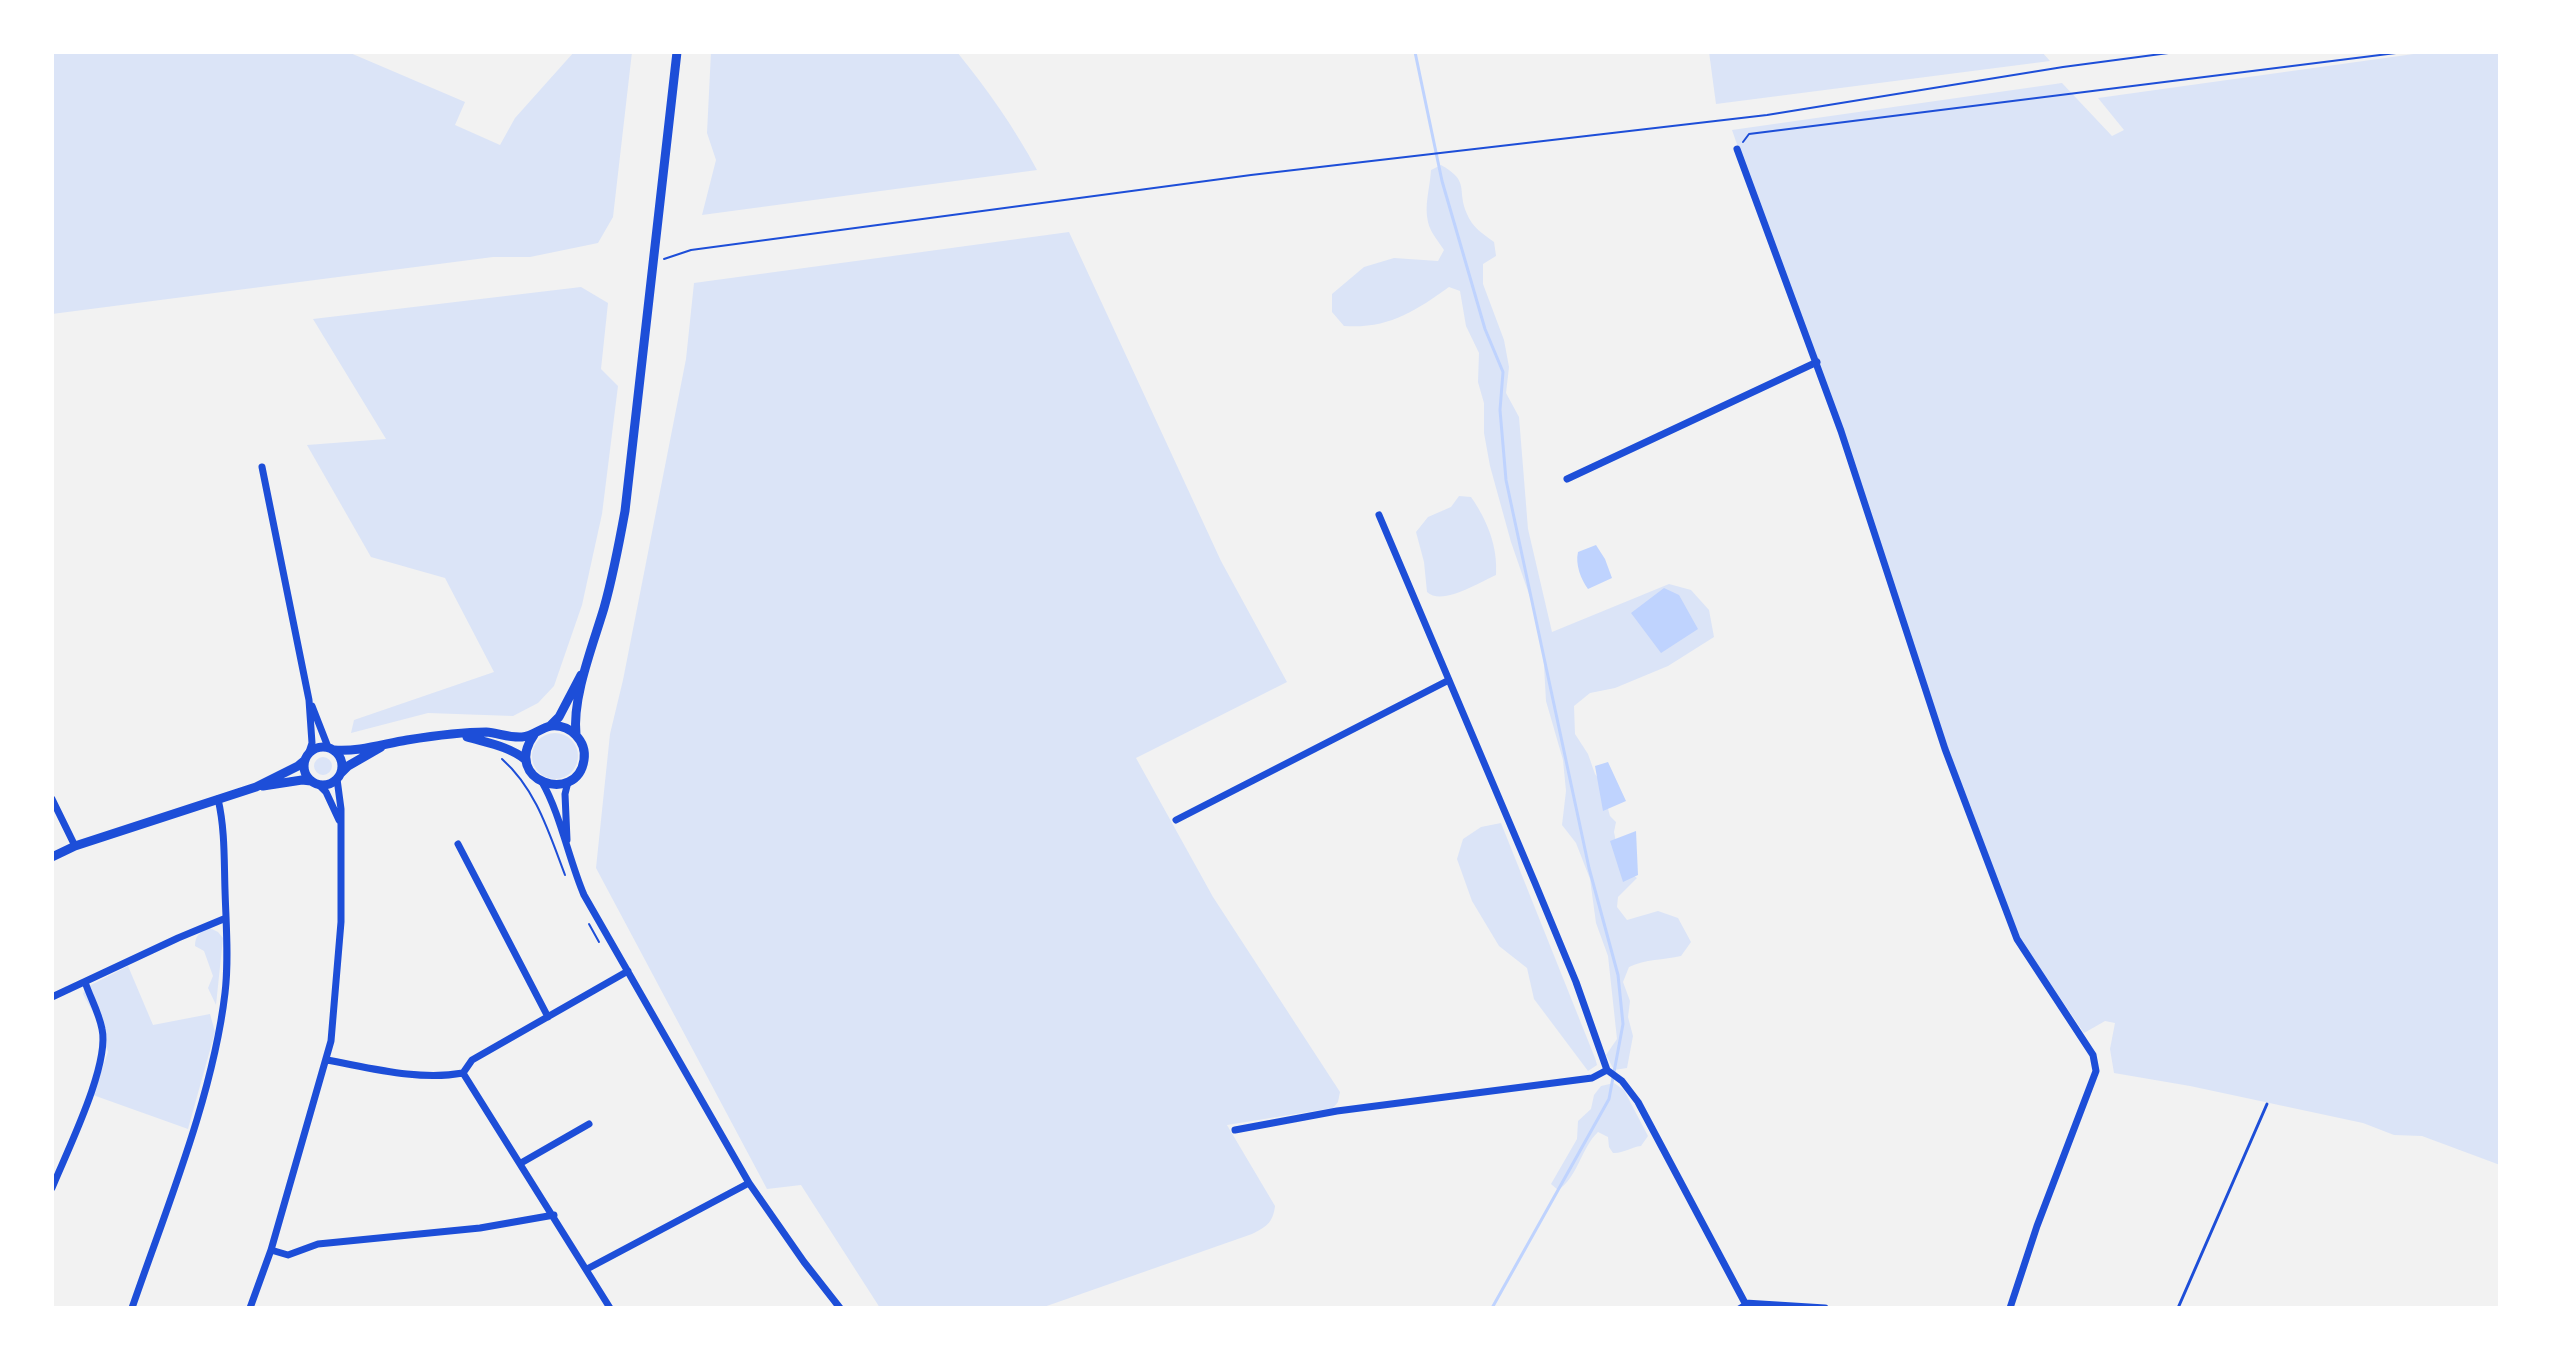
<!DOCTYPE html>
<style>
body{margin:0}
#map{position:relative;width:2552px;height:1360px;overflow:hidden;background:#f2f2f2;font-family:"Titillium Web",sans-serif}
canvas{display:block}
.frame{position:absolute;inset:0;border:54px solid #fff;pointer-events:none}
</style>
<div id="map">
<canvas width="2552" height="1360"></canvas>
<div class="frame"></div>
</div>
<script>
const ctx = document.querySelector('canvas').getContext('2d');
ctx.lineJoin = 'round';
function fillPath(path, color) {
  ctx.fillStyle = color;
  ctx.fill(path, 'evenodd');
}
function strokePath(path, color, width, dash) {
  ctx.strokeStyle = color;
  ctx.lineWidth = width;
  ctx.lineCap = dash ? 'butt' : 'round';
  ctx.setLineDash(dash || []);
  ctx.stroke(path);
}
fillPath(new Path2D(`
 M52 52H348L465 102 455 125 500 145 515 118 574 52H632L613 217 598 243 530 257H493L52 314Z
 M711 52H957C987 89 1014 127 1037 170L702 215 716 160 707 133Z
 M1709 52H2042L2050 61 1716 104Z
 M2428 52H2500V1165L2422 1136 2394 1135 2363 1123 2190 1086 2114 1073 2110 1049 2115 1023 2105 1021 2084 1033 2020 939 1948 749 1732 130 2062 83 2112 136 2124 130 2098 98Z
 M1441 165C1471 182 1456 189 1467 214 1472 227 1483 234 1494 242L1496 256 1483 264V284L1504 340 1509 367 1506 393 1519 417 1528 529 1552 632 1669 584 1691 590 1709 610 1714 637 1668 666 1615 688 1590 693 1574 706 1575 734 1588 754 1595 774 1605 787V798L1610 816 1616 822 1614 832 1621 867 1637 878 1618 897 1617 907 1627 920 1658 911 1678 918 1691 942 1681 956C1664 960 1645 959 1629 967L1623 982 1630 1001 1628 1017 1633 1036 1627 1068 1614 1070 1606 1055 1617 1039 1608 956 1596 923 1590 879 1576 843 1562 825 1566 791 1563 760 1546 701 1543 648 1531 600 1511 542 1490 466 1484 433V403L1478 382 1479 353 1466 326 1460 291 1449 287C1414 312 1388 329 1344 326L1332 312V294L1364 267 1394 258 1438 261 1444 250C1439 242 1430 232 1428 222 1424 205 1430 188 1431 170Z
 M1069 232 1221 561 1287 682 1136 758 1213 897 1340 1092 1338 1102 1333 1108 1227 1125 1275 1206C1273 1223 1266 1227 1252 1234L1041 1308H880L801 1185 767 1189 596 868 610 734 623 680 686 359 694 283Z
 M581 287 608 303 601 369 618 386 602 514 582 605 554 686 538 703 513 716 428 713 351 733 354 720 494 672 445 578 371 557 307 445 386 439 313 319Z
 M1459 496 1471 497C1487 520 1498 546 1496 575 1478 583 1442 606 1427 592L1424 562 1416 532 1428 517 1451 507Z
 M532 756a23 23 0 1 1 46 0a23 23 0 1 1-46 0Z
 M314 766a9 9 0 1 1 18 0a9 9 0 1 1-18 0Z
 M1501 823 1595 1058 1597 1065 1588 1071 1534 999 1527 968 1499 946 1472 901 1457 859 1463 839 1481 827Z
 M210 928 218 932 223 938 216 1005 208 988 213 976 204 951 195 946C195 935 200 932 210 928Z
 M128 966 153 1025 210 1014 215 1032 188 1129 93 1095 108 1052 95 1016 83 994 85 988Z
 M1614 1083 1624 1090 1648 1136 1641 1146C1631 1147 1622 1154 1613 1153L1609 1147 1608 1137 1598 1132C1581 1148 1578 1177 1558 1190L1551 1184 1577 1139 1578 1121 1591 1109 1594 1095 1601 1086Z`), '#dbe4f7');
fillPath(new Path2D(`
 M1596 545 1605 559 1612 578 1588 589C1581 580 1575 564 1578 552Z
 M1664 588 1679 595 1698 629 1661 653 1631 613Z
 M1608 762 1626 801 1603 811 1595 766Z
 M1636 831 1638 875 1623 882 1610 841Z`), '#bfd3fe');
strokePath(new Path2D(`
 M1415 52 1442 181 1485 329 1503 372 1500 410 1506 480 1589 868 1618 975 1623 1024 1609 1099 1492 1308`), '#bfd3fe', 3);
strokePath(new Path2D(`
 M1743 142 1749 134 2404 52
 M664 259 691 250 1251 175 1767 115 2063 67 2176 52
 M502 759C536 789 549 833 565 875
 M589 924 599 942`), '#1d4ed8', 2);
strokePath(new Path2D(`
 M1737 1308 1745 1303
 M2178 1308 2267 1104`), '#1d4ed8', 3);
strokePath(new Path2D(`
 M1737 149 1841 431 1945 749 2017 939 2093 1055 2096 1071 2037 1226 2010 1308
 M262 467 309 700 312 743 309 752
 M1567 479 1817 362
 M1379 515 1535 883 1576 982 1607 1070
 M312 706 328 747
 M542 782C560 813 569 860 584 895L749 1183 804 1262 840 1308
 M319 785 326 792 339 820
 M52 799 75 846
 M1176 820 1449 680
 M567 840 565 794 568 782
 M458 844 548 1017
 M52 997 178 938 226 918
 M327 1060C371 1068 419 1081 463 1073L472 1060 628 971
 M1607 1070 1622 1081 1638 1102 1745 1303 1825 1308
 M463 1073 610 1308
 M1235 1130 1337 1111 1592 1078 1607 1070
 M521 1163 589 1124
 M52 1188C67 1151 110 1065 102 1029 99 1013 90 997 85 982
 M271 1250 288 1255 318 1244 480 1228 554 1215
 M587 1269 749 1183
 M132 1308C166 1209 213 1096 225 993 229 960 226 924 225 890 224 859 225 829 218 799
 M250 1308 271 1250 331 1041 341 922V809L337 779`), '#1d4ed8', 7);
strokePath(new Path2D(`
 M550 726 559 717 581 675
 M576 735C572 697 593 645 604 608 613 576 619 544 625 511L677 52
 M467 737C487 743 509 746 526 760
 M304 766a19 19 0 1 1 38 0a19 19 0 1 1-38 0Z
 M334 750C358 752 383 744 407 740 432 736 460 732 486 732 498 733 510 738 522 737 534 736 540 728 551 726 570 724 587 741 584 760 577 806 501 781 534 735
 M341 773 348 766 381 747
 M263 786 302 780 311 781
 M52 857 75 846 256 787 298 766 304 761`), '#1d4ed8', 9);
</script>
